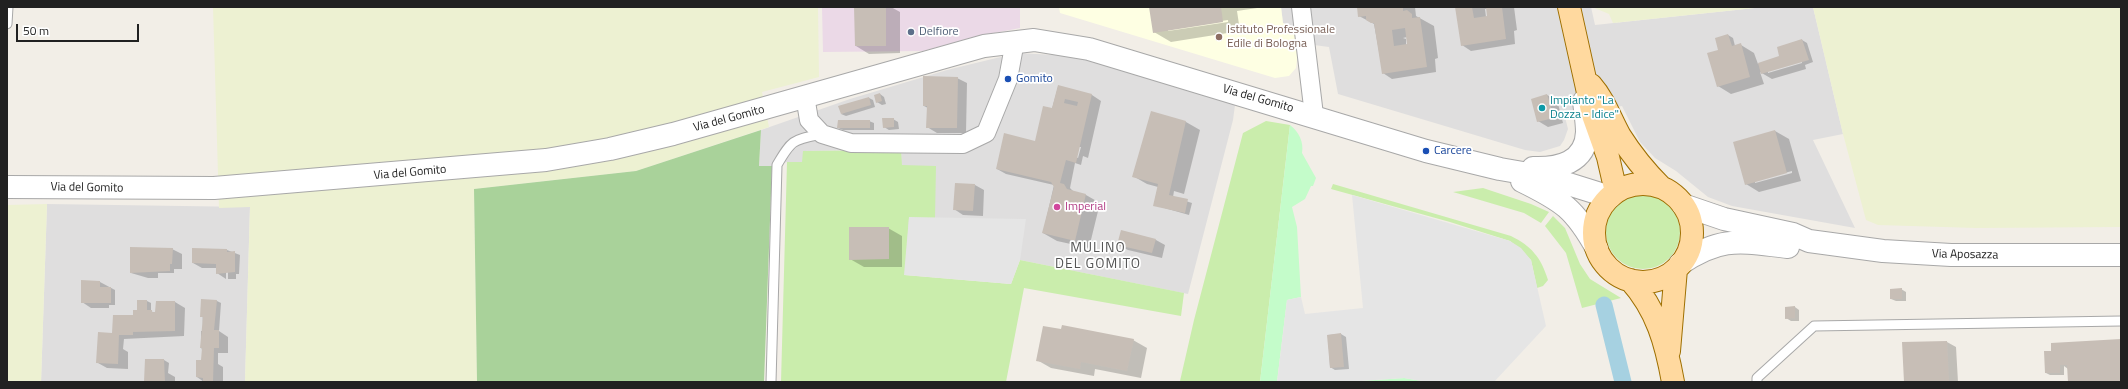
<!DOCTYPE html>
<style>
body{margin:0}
#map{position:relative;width:2128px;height:389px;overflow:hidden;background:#f2eee7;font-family:"Titillium Web",sans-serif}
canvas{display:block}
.frame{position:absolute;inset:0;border:8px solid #212121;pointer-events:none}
.scale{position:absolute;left:16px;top:24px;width:123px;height:18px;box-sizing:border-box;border:2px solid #212121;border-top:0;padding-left:5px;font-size:12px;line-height:14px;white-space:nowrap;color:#212121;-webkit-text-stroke:3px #fff;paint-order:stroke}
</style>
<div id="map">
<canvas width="2128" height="389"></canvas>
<div class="frame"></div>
<div class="scale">50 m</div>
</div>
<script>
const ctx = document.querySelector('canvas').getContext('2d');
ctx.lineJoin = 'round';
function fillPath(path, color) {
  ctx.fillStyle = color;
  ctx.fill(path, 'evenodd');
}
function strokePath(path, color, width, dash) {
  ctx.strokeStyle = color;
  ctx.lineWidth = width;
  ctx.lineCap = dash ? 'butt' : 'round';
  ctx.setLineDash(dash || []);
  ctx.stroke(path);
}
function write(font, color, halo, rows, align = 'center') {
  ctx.font = font + ' "Titillium Web",sans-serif';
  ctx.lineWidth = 3.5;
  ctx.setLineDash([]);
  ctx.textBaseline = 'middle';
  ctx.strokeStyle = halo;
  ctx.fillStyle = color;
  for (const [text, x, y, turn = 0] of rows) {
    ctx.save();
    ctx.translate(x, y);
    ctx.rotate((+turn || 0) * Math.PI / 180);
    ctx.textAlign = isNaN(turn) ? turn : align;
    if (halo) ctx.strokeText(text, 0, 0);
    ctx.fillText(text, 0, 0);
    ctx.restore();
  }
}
fillPath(new Path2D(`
 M1281 7H1591L1595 25 1764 7H1813L1843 134 1813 140 1855 228 1732 206 1708 197 1676 171 1655 158 1640 142 1622 106 1565 117 1568 129 1564 140 1560 146 1540 152 1525 150 1338 94 1329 47 1299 43 1298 30 1283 23Z
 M1017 53 1076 56 1235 105 1233 120 1188 294 1020 260 904 275 901 150 803 151V162H787L772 166H759L761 130 850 99 947 70Z
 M47 204 250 207 245 382H41Z`), '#dfdede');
fillPath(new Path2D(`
 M822 7H1020V28L979 36 923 51 823 52Z`), '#ebd9e7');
fillPath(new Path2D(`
 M1059 7H1281L1283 23 1298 30 1299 43 1296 68 1289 76 1275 78 1060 13Z`), '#feffe3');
fillPath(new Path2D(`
 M213 7H818L819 77 762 92 769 127 636 171 474 189 477 382H245L250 207 219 208Z
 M1592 7H1764L1613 23 1609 14Z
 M1813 7H2121V227L1976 228 1878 225 1866 220 1843 134Z
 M47 204 41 382H7V205Z`), '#edf1d2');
fillPath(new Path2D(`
 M1266 121 1290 125 1260 382H1183L1180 381 1194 320 1243 133Z
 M901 150 902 165 936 166 935 218H909L905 275 1011 284 1020 260 1184 293 1181 316 1024 288 1006 382H781L787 162H802L803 151Z
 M1333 184 1511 236C1531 246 1541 257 1548 280L1543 286 1537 288 1531 260 1510 241 1450 222 1331 189Z
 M1483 188 1531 204 1549 212 1541 223 1524 213 1453 192Z
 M1606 232a37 37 0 1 1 74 0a37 37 0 1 1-74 0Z
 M1553 216 1565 228 1580 264 1590 279 1621 298 1582 308 1566 253 1545 226Z`), '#caedac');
fillPath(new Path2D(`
 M761 130 759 166H772L764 382H477L474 189 636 171Z`), '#a9d29a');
fillPath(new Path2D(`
 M1290 125C1299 132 1304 142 1302 153L1316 178 1313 186H1311L1305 199 1292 207 1297 227 1301 297 1287 300 1277 382H1260Z
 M1404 378 1428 382H1346Z`), '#c4fcca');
fillPath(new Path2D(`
 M1352 195 1510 241 1521 248 1531 260 1546 326 1494 382H1428L1404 378 1346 382H1277L1287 300 1301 297 1305 314 1363 308Z
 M909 217 1026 219 1020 260 1011 284 904 275Z`), '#e5e5e5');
fillPath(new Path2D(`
 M855 7H891L900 12V53L869 54 856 46Z
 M1150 7H1264L1237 11 1240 31 1171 42 1154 32ZM1228 20V22L1168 31V29Z
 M1358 7H1415L1416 16 1434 26 1438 58 1435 59 1436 72 1392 79 1383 73 1374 24 1359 16ZM1407 37 1409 45H1406V39L1403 38Z
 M1456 7H1514L1517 30 1514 31 1515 44 1471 51 1462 45ZM1485 9H1487L1488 17H1486Z
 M1728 35 1733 38 1735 46 1741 45 1754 53 1758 64 1781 57 1802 40 1807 43 1813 62 1805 65 1806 69 1772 79 1760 72 1764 84 1731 94 1718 86 1721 50ZM1802 61V63L1768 73V71Z
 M957 78 967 83 966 133H937L927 127 928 108 924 106Z
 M1058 87 1092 95 1101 101 1088 158 1083 156 1081 165 1075 163 1070 188 1075 193 1086 195 1100 203 1089 248 1057 241 1043 233 1054 185 1006 174 997 169 1042 145ZM1079 147H1081L1078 158 1076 157Z
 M880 94 884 97 886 104 882 105 877 102Z
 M1547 95 1557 100 1563 123 1548 127 1538 121Z
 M869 98 873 100 875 107 846 116 841 114Z
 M1152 112 1186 122 1200 130 1184 194 1174 191 1173 197 1192 203 1189 215 1154 205 1158 187 1147 184 1133 176Z
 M893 119 898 122 899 129 889 130 884 127Z
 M869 121 874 123V130H843L838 128Z
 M1775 131 1789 139 1801 181 1759 192 1746 184ZM1792 171V173L1755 183V181Z
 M975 185 984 190 983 216 963 215 954 209Z
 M888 228 902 236V267H864L850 259Z
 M1122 231 1156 240 1165 245 1162 258 1128 250 1118 245Z
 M172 249 182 254V269H174V273H158V278H148L131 273Z
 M227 250 240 255 239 274H236V279H228V271H226V279L217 273V268H202L193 263Z
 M100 282 115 290V305H109V308H91L82 302Z
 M1901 289 1906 292V301H1896L1891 299Z
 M202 300 217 301 221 303 219 331 228 337V353H218V364L223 367V382H204L197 377 206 361 201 347V331H206L203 329Z
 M147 301 151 303V311L156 314 157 302H175L185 308 184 336 124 339 123 349 128 352V369L107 368 98 363 113 335 141 311Z
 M1795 307 1799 310V321H1791L1786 318Z
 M1341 334 1346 337 1349 369 1335 370 1330 367 1328 335Z
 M1133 340 1147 348 1141 378 1095 369 1094 376 1051 368 1037 360Z
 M2121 340V382H2069L2068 369 2064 366V375H2050L2046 373 2045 352Z
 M1947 342 1956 347 1958 382H1905Z
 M146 360H164L169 363 168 373 175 377V382H145Z`), '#0003');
strokePath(new Path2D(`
 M1604 305 1623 382`), '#a6d1e1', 17);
fillPath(new Path2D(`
 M854 7H886V46H855Z
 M1149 7H1221L1223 22 1153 33Z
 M1357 7H1403V11L1407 10 1412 14V18L1420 17 1427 67 1382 74 1374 23H1371L1366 20V16L1358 17ZM1405 28 1407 44 1394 46 1392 30Z
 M1455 7H1472L1474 18 1487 16 1486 7H1502L1506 39 1461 46Z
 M1728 34 1732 46 1741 43 1750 77 1717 87 1707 53 1718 50 1715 38Z
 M1802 39 1809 60 1761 74 1758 63 1779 56 1777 47Z
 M923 76 958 77 957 128H926L927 106H923Z
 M1058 85 1092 94 1076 163 1066 160 1060 183 1064 184 1067 189 1086 194 1075 241 1042 233 1054 187 1051 182 996 169 1004 133 1035 141 1043 106 1052 108ZM1065 99 1078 102 1077 106 1064 103Z
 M880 93 882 101 876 103 874 95Z
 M1547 94 1554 118 1537 122 1531 99Z
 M869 97 871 105 841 114 838 106Z
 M1151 111 1186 121 1169 195 1188 199 1185 213 1153 206 1158 184 1132 177Z
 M882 118H894V127L883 128Z
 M838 120H870V128H837Z
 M1775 130 1787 173 1745 185 1733 142Z
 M955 183 975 184 973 211 953 210Z
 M849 227H889V259L849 260Z
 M1121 230 1156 239 1152 253 1117 245Z
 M130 247 173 248 172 264H170V271L130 273Z
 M192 248 227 249V252L235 251V272L216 274V264L192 263Z
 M81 280 100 281V287H111V303H81Z
 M1902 288V299H1890V289Z
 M201 299 217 300 214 330H219V348H214L213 382H203V378L196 377V360H201L202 348H200L203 317H200Z
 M137 300H147V310H152V312H155L156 301H175V331L133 332V335H119L118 364 96 363 98 332 112 333 113 315H133V310H137Z
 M1795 306V318L1785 319V307Z
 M1062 325 1134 339 1127 371 1081 362 1080 369 1036 361 1043 326 1061 329Z
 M1341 333 1344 367 1330 368 1327 335Z
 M2121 339V382H2068L2067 365H2060V373H2045L2044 351H2051V343Z
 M1947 341 1949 382H1904L1902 342Z
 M145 359H164L165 382H144Z`), '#c7beb6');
const service = new Path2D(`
 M7 24 8 7
 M771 382 777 165C792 139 793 140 822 134
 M1757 382V378L1814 326 2121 321`);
const minor = new Path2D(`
 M1301 7 1314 115
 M805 96 809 120 822 134 851 143 963 144 986 133 1008 79 1015 41`);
const tertiary = new Path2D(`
 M1533 168C1558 169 1586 163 1587 132 1587 122 1585 111 1584 101
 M1522 181C1563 201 1575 209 1597 249
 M7 187 214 188 546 160 610 149 673 134 984 46 1034 40 1089 49 1426 151 1500 169 1546 177 1610 197
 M1683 205 1724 219 1793 234 1809 241 1883 251 1951 255H2121
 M1680 264C1722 235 1742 242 1788 247`);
const primary = new Path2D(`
 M1569 7 1593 115 1608 157 1616 192
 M1591 85C1605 101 1610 118 1620 136 1632 155 1645 171 1661 187
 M1594 233a49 49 0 1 1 98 0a49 49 0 1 1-98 0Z
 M1630 280C1657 310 1666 343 1673 382
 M1669 351 1676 269`);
strokePath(service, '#a8a8a8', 11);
strokePath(minor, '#a8a8a8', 20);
strokePath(tertiary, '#a8a8a8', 24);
strokePath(primary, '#9e6f00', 24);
strokePath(service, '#fff', 9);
strokePath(minor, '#fff', 18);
strokePath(tertiary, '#fff', 22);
strokePath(primary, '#ffd99f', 22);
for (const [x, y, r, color] of [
 [911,32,4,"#5c6f8a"],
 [1219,37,4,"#8d6e63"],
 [1008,79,4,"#1a4fb4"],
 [1542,108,4,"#0f9aa8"],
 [1426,151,4,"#1a4fb4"],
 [1057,207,4,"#d1479c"]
]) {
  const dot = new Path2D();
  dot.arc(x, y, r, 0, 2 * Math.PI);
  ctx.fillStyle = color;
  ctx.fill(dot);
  strokePath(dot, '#fff', 1.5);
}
write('12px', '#785e54', '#fff', [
 ["Istituto Professionale",1227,30],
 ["Edile di Bologna",1227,44]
], 'left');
write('12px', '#4e5e75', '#fff', [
 ["Delfiore",919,32]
], 'left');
write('12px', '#164399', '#fff', [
 ["Gomito",1016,79],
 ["Carcere",1434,151]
], 'left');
write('12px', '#212121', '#fff', [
 ["Via del Gomito",1258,99,16],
 ["Via del Gomito",729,119,-15],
 ["Via del Gomito",410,173,-5],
 ["Via del Gomito",87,188,1],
 ["Via Aposazza",1965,255,1]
]);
write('12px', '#0d838f', '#fff', [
 ["Impianto \"La",1550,101],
 ["Dozza - Idice\"",1550,115]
], 'left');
write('12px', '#b23c85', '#fff', [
 ["Imperial",1065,207]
], 'left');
ctx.letterSpacing = '1px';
write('14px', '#545454', '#fff', [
 ["MULINO",1098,249],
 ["DEL GOMITO",1098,265]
]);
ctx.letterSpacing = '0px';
</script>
